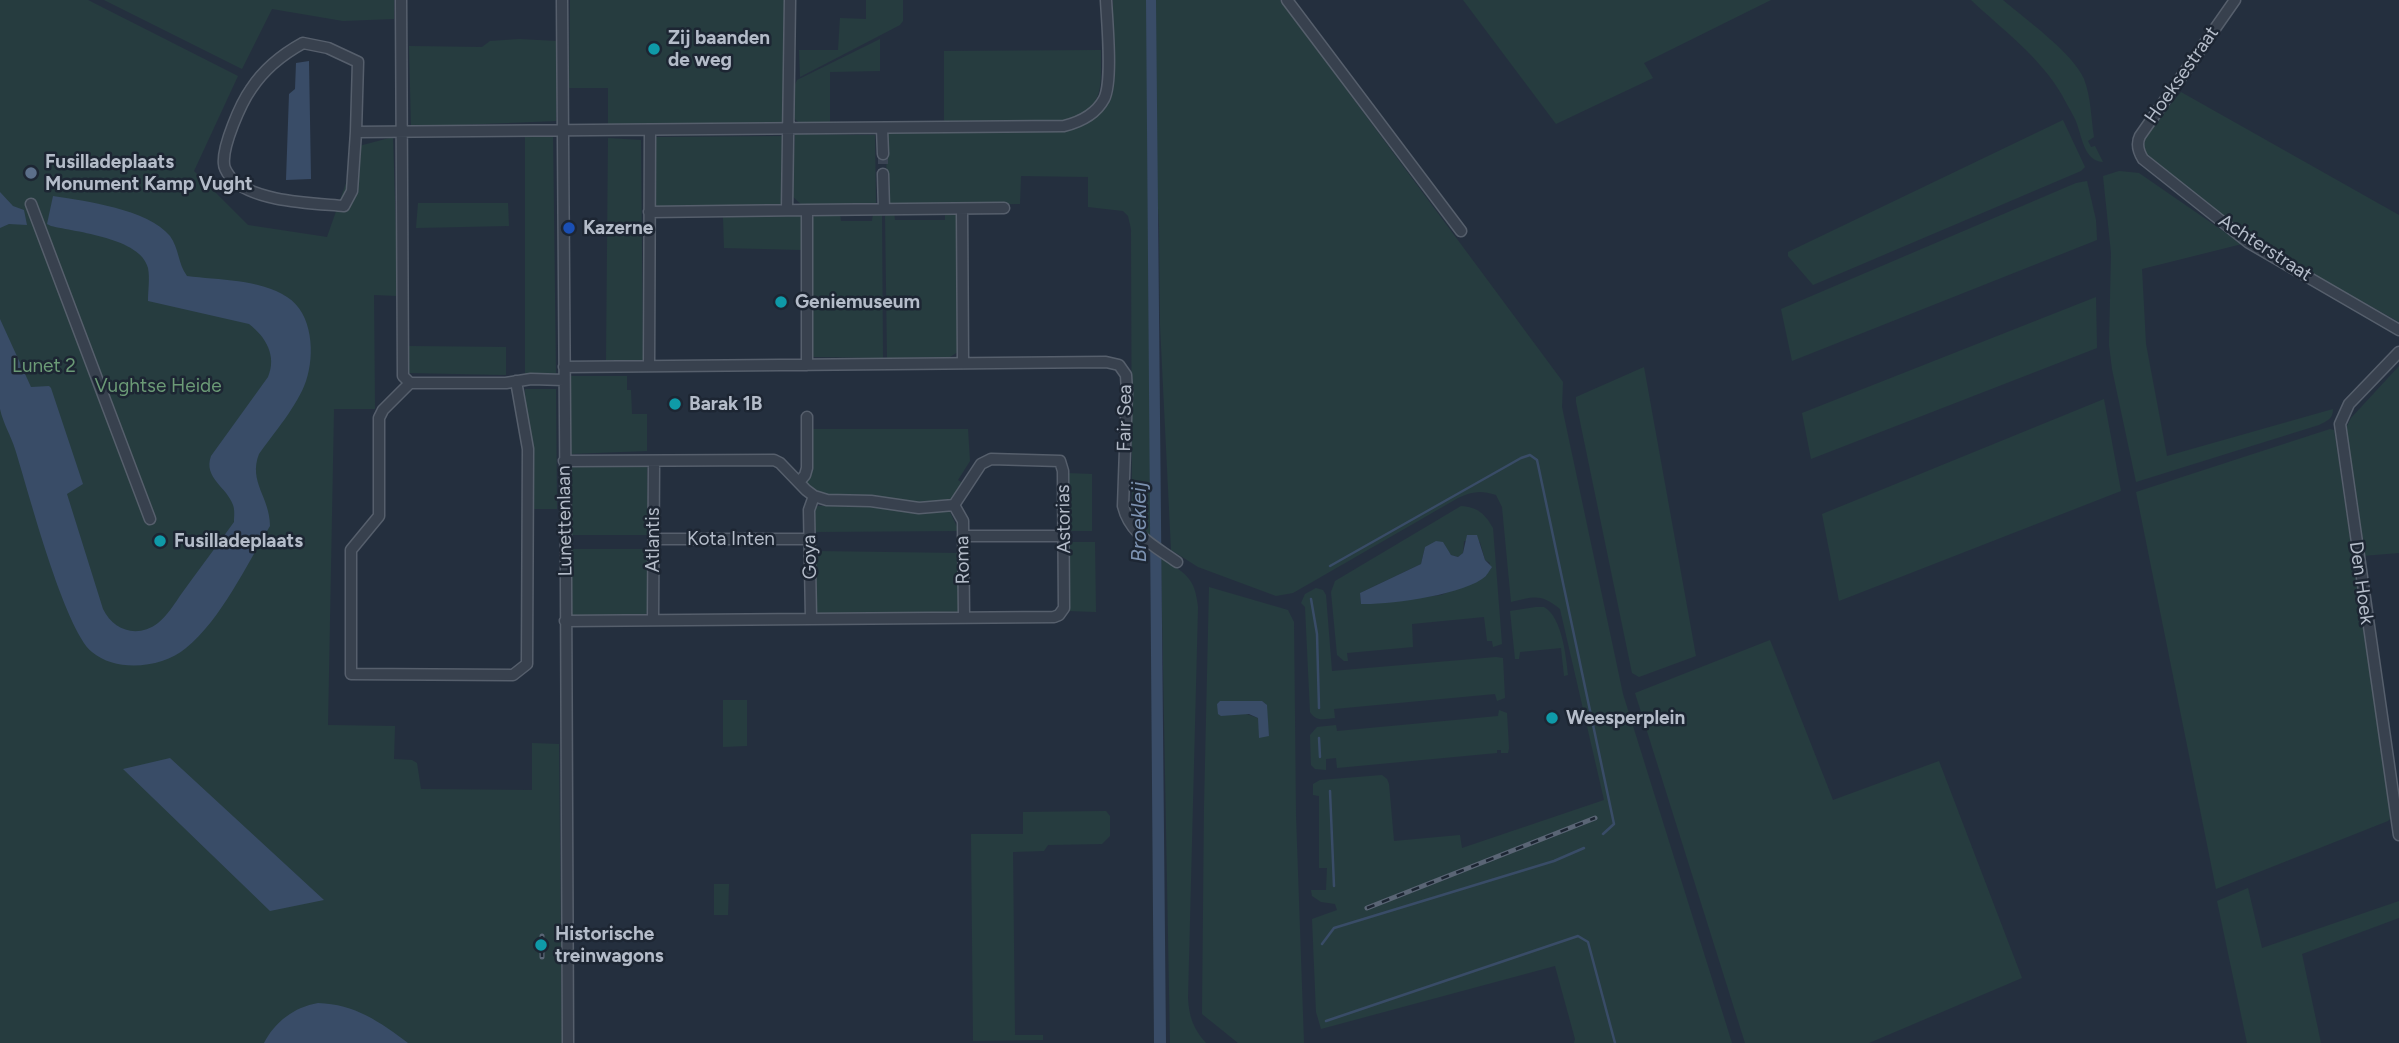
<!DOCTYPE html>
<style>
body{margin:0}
canvas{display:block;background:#242f3e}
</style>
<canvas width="2399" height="1043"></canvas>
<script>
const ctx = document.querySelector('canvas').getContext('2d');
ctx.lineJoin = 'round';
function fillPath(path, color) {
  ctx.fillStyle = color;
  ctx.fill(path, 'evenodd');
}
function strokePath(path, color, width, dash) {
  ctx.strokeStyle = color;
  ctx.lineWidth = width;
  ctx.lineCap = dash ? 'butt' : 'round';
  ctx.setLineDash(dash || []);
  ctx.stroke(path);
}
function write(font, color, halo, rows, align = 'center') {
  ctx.font = font + ' Figtree,sans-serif';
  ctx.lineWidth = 5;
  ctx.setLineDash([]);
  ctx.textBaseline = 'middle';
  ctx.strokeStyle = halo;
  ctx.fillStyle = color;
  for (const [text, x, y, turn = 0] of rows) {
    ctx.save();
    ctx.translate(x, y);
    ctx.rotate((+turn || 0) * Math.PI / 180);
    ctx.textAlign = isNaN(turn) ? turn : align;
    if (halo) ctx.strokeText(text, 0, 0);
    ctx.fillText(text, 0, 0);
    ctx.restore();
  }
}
fillPath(new Path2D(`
 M0 0H88L238 76 194 171 248 225 327 237 359 146 393 137 398 296 374 295 375 409H334L328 725 395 726 394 759 412 760 417 763 421 789 532 790V743L559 744 562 1043H0Z
 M104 0H394V19L343 21 272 9 242 69Z
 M570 0H785L787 11V124L608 126V88H569Z
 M866 0H903V21L900 25 800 77 799 50H838L840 18 866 19Z
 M1113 0H1280L1563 382 1562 407 1623 694 1732 1043H1574L1575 1039 1555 966 1321 1029 1316 1012 1312 919 1337 910 1335 904 1321 902 1312 896 1311 890H1326L1327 868H1319V796L1313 795V784L1320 780 1382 775 1387 779 1389 784 1394 841 1460 835 1462 848 1604 800 1560 609C1540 593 1534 597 1511 602L1502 507 1496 495C1481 490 1472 491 1458 498L1293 593 1276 596 1198 567 1171 550 1160 325 1159 226 1152 107 1154 542 1136 526 1132 515 1131 229 1128 216 1123 211 1088 207V177L1021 176 1020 204 893 205 888 203 885 132 974 133 1037 130 1101 109 1113 93Z
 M1463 0H1771L1644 63 1653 78 1556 124Z
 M1971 0H2003C2025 19 2073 53 2084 79 2091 97 2091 118 2094 137L2088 141 2091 147 2095 146 2103 162C2083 161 2082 134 2075 119 2071 111 2066 103 2062 95 2041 58 2002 29 1971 0Z
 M519 39 557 41 556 121 411 127 409 46 482 47 490 41Z
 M880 39V71L830 72V122C820 126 800 127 794 118V87L797 80Z
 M1101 50C1101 89 1105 110 1062 123L944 124V51Z
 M2181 92 2399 215V322L2243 235 2148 157 2143 148 2144 136Z
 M2063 120 2085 167 2081 171 1813 285 1788 256V252Z
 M525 134H553L556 375H525Z
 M795 134 875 135 876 205 803 206 792 196Z
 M783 136 782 207 653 208 655 137Z
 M608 138 641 140 643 360 606 361Z
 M2119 171 2139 173 2242 244 2142 269 2146 344 2167 456 2333 409C2333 419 2327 421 2319 425L2136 482 2112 369 2109 345 2111 253 2103 176Z
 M2087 181 2096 220 2097 240 1792 361 1781 309 2076 183Z
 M418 203H508L509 226 416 228Z
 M945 212H952L958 217V352L950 357 887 358 885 213H894L895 220H945Z
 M873 213H882L883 358 814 357 812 356 809 222 817 214H840L841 221H872Z
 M802 216V250L724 248 723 217Z
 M2096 297 2097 348 1811 459 1802 413Z
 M408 346 506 347V375L407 373Z
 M2399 366V553L2362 556 2346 428 2351 418Z
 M1644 367 1696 656 1639 677 1632 673 1576 402V397Z
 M570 376H627V390H631L632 414H647V451L571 454Z
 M525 389H556L557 509H529Z
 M2104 399 2121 491 1839 601 1822 514Z
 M809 429H968L970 461 958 480 964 484 953 499 936 505 831 497 815 493 805 483Z
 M2330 429 2334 430 2336 442 2391 818 2388 821 2216 889 2136 492Z
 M571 466 647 467 648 535H571Z
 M1067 473 1092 474V531H1066Z
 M871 505 897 511 949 510 959 531 814 532 813 506Z
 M1461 506C1478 507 1485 514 1493 528L1502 644 1493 647 1492 641H1487L1484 617 1412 624 1413 647 1347 653 1348 661H1344L1337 655 1331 592 1335 581ZM1464 541 1480 542 1485 560 1490 563 1486 576 1441 595 1361 604 1360 593 1421 564 1425 547 1446 549 1451 555 1458 557 1463 553Z
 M1068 542H1095L1096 612 1069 611Z
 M571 549H648V606L646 615H572Z
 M814 551 959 553 958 612 818 614 815 612Z
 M1161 558C1185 573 1195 577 1198 607L1188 998C1189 1016 1193 1029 1206 1043H1170Z
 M1209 587 1288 610 1294 622 1296 816 1304 1043H1238L1202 1014 1204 807ZM1221 701H1261L1266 704 1269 736 1258 718 1217 704Z
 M1316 588 1323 590 1326 595 1332 671 1496 657 1503 658 1505 698 1497 701 1495 694 1334 709 1335 718C1325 719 1316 722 1310 712L1305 607 1301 603 1305 594Z
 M1536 607H1544C1562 617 1566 656 1568 675L1564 676 1561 648 1520 652 1519 659H1515L1510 611Z
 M1770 640 1833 800 1939 761 2022 978 1869 1043H1745L1635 693Z
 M723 700H747V746L723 747Z
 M1499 710 1507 713 1509 748 1508 753H1501V750H1497V753L1337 768 1336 758 1326 759V770L1315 769 1311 765 1310 735 1317 727 1336 725 1337 731 1498 716Z
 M1106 811 1110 816V836L1102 844 1048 845 1044 851 1013 852 1015 1035H1043V1040L973 1041 971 834H1023V812Z
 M714 884H729L728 915H714Z
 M2248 888 2262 948 2399 901V918L2302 954 2321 1043H2247L2217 901Z`), '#263c3f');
fillPath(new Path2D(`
 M1146 0H1156L1166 1043H1154Z
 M309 61 311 179 286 180 289 94 295 89 296 63Z
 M0 192 13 206 24 210 27 225 9 224 0 228Z
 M53 196C85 201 148 209 170 236 179 248 178 264 187 276 218 280 260 279 287 297 313 313 315 355 306 381 298 405 274 433 259 454 248 482 270 497 270 526 247 564 221 620 186 648 162 668 117 673 92 652 64 629 28 490 15 449 11 436 3 423 0 409 0 401 0 391 0 383 0 361 0 340 0 319L31 387 49 386 51 388 83 484 67 494 103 609C113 630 137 639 158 623 167 616 175 603 182 593 199 569 217 546 234 522 234 517 235 510 233 505 227 487 203 478 211 456L268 377C277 356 266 337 249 324L148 301C148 291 150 278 148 268 141 238 76 232 51 226L47 224Z
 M1467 535H1477L1485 560 1492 567C1492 567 1486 576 1486 576 1465 595 1388 605 1361 604L1360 593 1421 564 1425 547 1436 541 1443 542 1451 555 1458 557 1463 553Z
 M1220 701H1262L1267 705 1269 736 1259 738 1258 718 1249 714 1221 716 1218 714 1217 704Z
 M170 758 324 900 270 911 123 769Z
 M318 1003C355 1004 380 1022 408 1043H264C275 1022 294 1007 318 1003Z`), '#394c67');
strokePath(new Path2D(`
 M1330 566 1521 458 1530 455 1537 460 1614 824 1603 834
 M1311 599 1317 634 1319 708
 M1319 738 1320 757
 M1330 791 1334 886
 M1322 944 1334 928 1554 861 1584 848
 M1326 1021 1578 936 1588 942 1615 1043`), '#394c67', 2.5);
strokePath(new Path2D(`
 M883 154V174`), '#3a4453', 10, [10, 5]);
const street = new Path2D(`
 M401 0 403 376 410 383H506L531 379 564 380
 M562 0C567 348 565 695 568 1043
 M1287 0 1461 231
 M2235 0 2140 136C2136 144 2138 151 2143 159L2249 243 2399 330
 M882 128 883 154
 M356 132 358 62 328 48 303 43C283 54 264 69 251 89 241 103 222 146 224 164 224 169 228 174 231 178 254 202 311 203 344 206L352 191 356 132 1064 126C1080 122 1096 114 1104 99 1113 82 1107 21 1106 0
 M883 174 884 209
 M31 204 150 519
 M962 209 963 363
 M787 210 790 0
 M807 210 1004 208
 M649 212 807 210V365
 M2399 352 2349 404 2340 424 2399 835
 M649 366 650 130
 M564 367 1106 362 1119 365 1126 375 1127 392 1123 506C1130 535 1155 546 1177 562
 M410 383 383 410 379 418V516L351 550V674L513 675 527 664 528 449 516 381
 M564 461 774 460 780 463 806 490 814 496 827 500 871 501 919 508 954 505 981 464 991 459 1060 461 1063 471 1064 608 1059 615 1054 617 565 621
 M799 482 805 475 807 468V417
 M954 505 963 521 964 617
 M963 536H1064
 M654 539H809
 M811 618 809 510 814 496
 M653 619 654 461`);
strokePath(street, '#565f6c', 13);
strokePath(street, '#38414e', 10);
const rail = new Path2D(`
 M1367 908 1595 818
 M542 936V957`);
strokePath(rail, '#5a6575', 5);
strokePath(rail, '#1d2633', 2.5, [8]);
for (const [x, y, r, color] of [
 [654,49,7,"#0f9aa8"],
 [31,173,7,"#5c6f8a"],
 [569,228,7,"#1a4fb4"],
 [781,302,7,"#0f9aa8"],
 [675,404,7,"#0f9aa8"],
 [160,541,7,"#0f9aa8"],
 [1552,718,7,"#0f9aa8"],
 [541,945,7,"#0f9aa8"]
]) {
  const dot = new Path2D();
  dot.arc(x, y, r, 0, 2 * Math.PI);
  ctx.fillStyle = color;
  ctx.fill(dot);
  strokePath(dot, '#1d2633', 2.5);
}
write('bold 19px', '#b4bcc9', '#1d2633', [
 ["Zij baanden",668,38],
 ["de weg",668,60],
 ["Fusilladeplaats",45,162],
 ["Monument Kamp Vught",45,184],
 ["Kazerne",583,228],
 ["Geniemuseum",795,302],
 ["Barak 1B",689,404],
 ["Fusilladeplaats",174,541],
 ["Weesperplein",1566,718],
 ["Historische",555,934],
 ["treinwagons",555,956]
], 'left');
write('19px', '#b4bcc9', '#1d2633', [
 ["Hoeksestraat",2182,75,-55],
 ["Achterstraat",2265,248,33],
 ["Fair Sea",1125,418,-89],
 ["Astorias",1064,519,-91],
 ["Lunettenlaan",565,521,-91],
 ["Kota Inten",731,539],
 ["Atlantis",653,540,-90],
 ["Goya",810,557,-91],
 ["Roma",963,560,-91],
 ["Den Hoek",2361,583,82]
]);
write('19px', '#6b9a76', '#1d2633', [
 ["Lunet 2",44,366],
 ["Vughtse Heide",158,386]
]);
write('italic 21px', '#7c92b1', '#1d2633', [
 ["Broekleij",1140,522,-90]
]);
</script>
